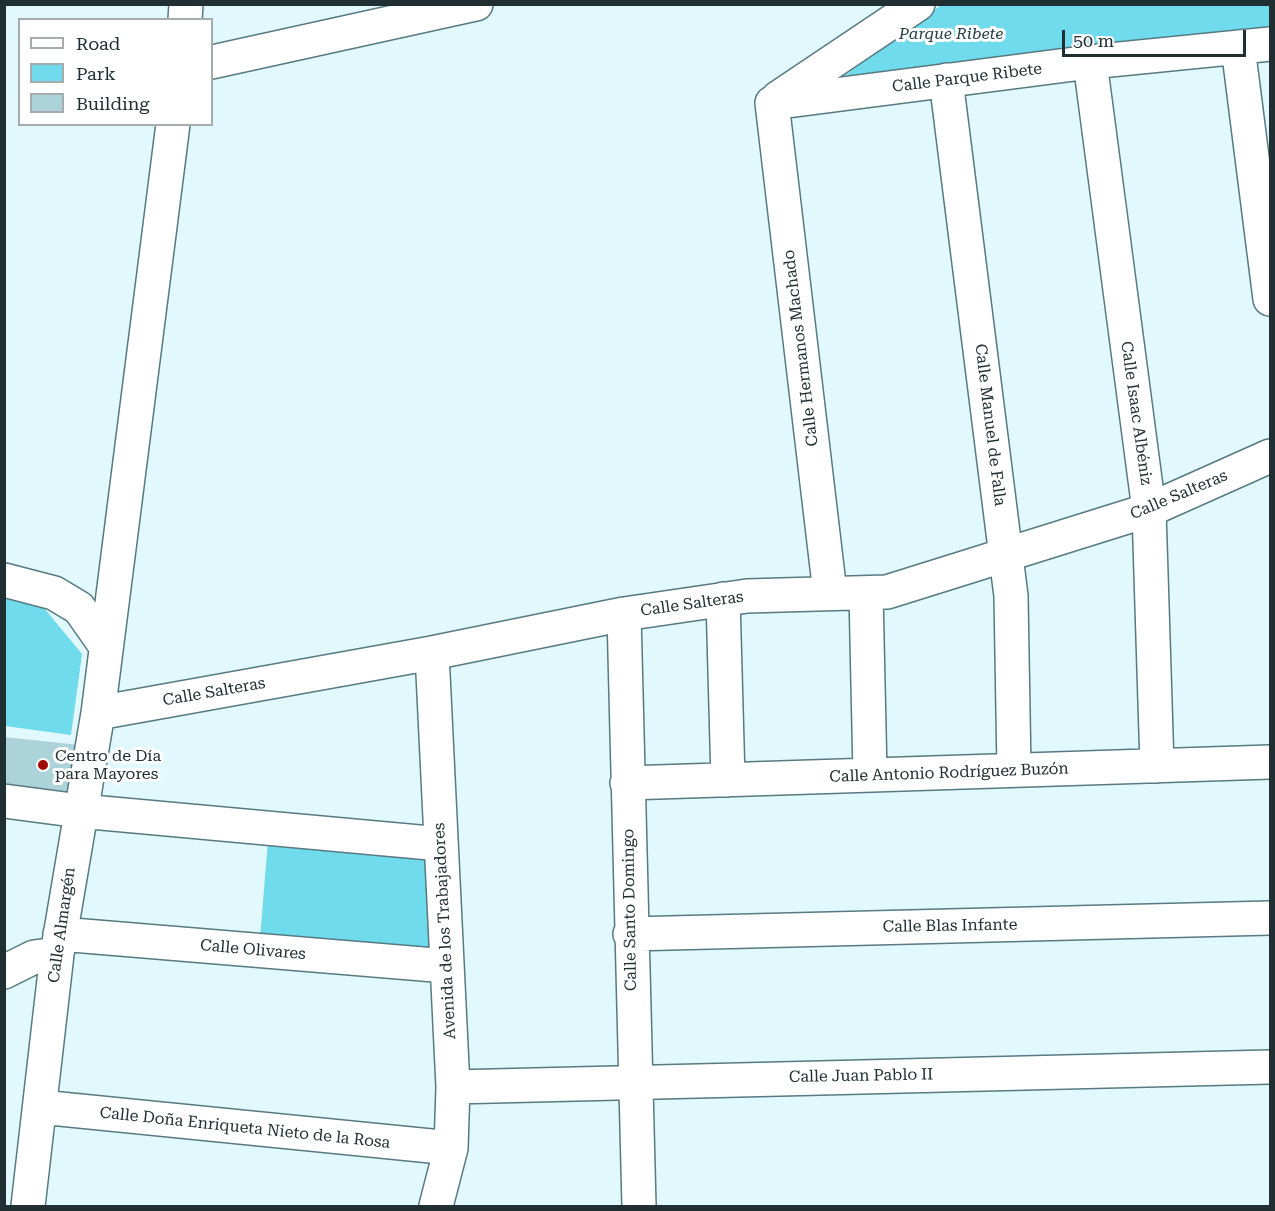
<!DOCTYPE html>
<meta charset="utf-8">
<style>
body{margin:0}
#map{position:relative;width:1275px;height:1211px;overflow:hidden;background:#e1f8fc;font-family:"Roboto Serif",serif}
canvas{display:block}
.frame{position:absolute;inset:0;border:6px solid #202f32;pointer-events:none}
.legend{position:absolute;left:18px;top:18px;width:195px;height:108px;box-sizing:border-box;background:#fff;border:2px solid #a6acad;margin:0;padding:8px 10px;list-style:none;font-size:18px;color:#202f32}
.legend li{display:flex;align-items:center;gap:12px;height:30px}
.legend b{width:30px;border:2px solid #a6acad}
.scale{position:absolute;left:1062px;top:30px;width:184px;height:27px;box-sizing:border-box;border:3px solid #202f32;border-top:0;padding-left:8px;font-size:18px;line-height:21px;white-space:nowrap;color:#202f32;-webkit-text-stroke:4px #fff;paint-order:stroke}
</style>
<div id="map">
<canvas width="1275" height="1211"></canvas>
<div class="frame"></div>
<ul class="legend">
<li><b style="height:8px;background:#fff"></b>Road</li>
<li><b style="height:16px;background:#6fdbec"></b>Park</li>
<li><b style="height:16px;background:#add3da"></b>Building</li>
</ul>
<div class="scale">50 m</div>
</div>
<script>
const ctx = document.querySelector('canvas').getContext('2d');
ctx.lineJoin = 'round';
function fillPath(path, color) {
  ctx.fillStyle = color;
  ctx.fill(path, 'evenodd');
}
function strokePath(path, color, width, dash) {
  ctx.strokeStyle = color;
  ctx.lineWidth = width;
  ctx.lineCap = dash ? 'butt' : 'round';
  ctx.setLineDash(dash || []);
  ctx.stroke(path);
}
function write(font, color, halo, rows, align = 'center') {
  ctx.font = font + ' "Roboto Serif",serif';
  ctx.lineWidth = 6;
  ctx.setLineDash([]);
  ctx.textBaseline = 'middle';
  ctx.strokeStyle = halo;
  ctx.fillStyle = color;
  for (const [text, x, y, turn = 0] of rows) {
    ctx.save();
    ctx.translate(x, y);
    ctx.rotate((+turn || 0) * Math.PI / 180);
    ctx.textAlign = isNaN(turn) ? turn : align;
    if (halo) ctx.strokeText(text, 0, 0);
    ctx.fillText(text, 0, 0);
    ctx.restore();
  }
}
fillPath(new Path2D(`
 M941 5H1270V32L844 76Z
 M5 595 44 608 82 654 71 735 5 726Z
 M269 828 441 844 447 966 259 951Z`), '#6fdbec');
fillPath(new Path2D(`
 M4 737 80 745 73 792 4 784Z`), '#add3da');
const minor = new Path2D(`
 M185 20 186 4
 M1238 47 1270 299
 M212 62 476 4
 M1090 62 1149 510 1157 766
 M946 80 1011 596 1014 770
 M778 98 918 4
 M772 103 1090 62 1270 44
 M772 103 830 593
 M4 580 54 593 79 608 105 645
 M866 593 870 775
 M723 599 728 780
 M624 614 639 1206
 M432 653 453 1087 451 1148 436 1206
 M98 713 432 653 624 614 747 596 887 592 1149 510 1270 456
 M627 783 1270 762
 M4 801 80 811 441 844
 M60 934 447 966
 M630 934 1270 918
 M4 972 34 957 57 954
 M453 1087 1270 1067
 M40 1107 451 1148
 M28 1206 57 954 98 713 173 124`);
strokePath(minor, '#567a80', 36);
strokePath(minor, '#fff', 33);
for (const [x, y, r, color] of [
 [43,765,6,"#a20904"]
]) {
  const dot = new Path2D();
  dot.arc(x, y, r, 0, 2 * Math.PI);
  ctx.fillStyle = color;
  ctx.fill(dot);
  strokePath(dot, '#fff', 2);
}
write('italic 16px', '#253e43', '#fff', [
 ["Parque Ribete",951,34]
]);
write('16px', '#202f32', '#fff', [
 ["Calle Parque Ribete",967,78,-7],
 ["Calle Hermanos Machado",801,348,-97],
 ["Calle Isaac Albéniz",1136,413,82],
 ["Calle Manuel de Falla",990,425,83],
 ["Calle Salteras",1179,495,-23],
 ["Calle Salteras",692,604,-8],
 ["Calle Salteras",214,692,-10],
 ["Calle Antonio Rodríguez Buzón",949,773,-2],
 ["Calle Santo Domingo",630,910,-91],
 ["Calle Almargén",62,925,-82],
 ["Calle Blas Infante",950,926,-1],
 ["Avenida de los Trabajadores",445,931,-93],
 ["Calle Olivares",253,950,5],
 ["Calle Juan Pablo II",861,1076,-1],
 ["Calle Doña Enriqueta Nieto de la Rosa",245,1128,6]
]);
write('16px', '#202f32', '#fff', [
 ["Centro de Día",55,756],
 ["para Mayores",55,774]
], 'left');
</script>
